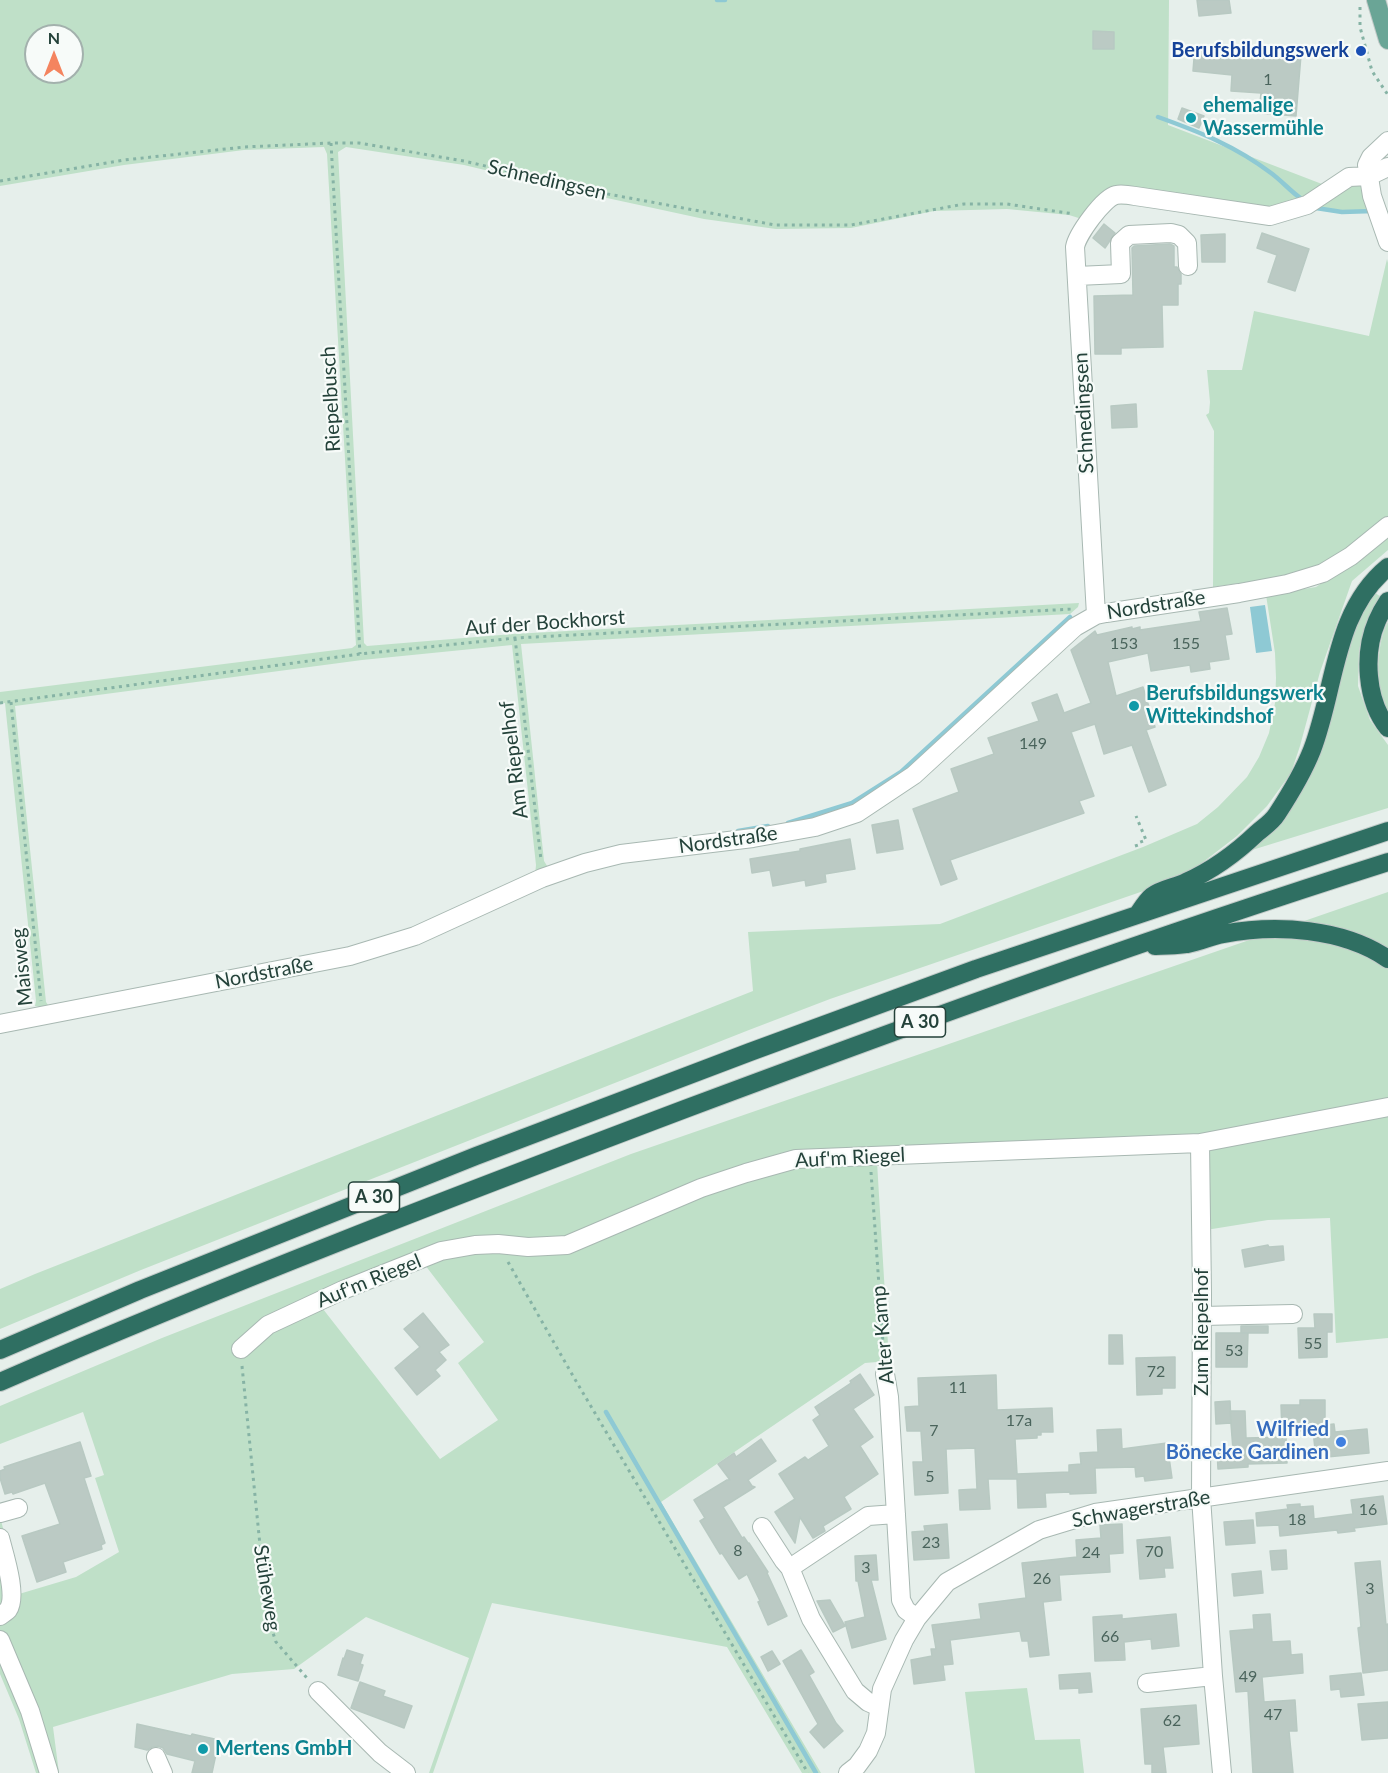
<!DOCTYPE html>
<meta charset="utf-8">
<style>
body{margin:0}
#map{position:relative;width:1388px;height:1773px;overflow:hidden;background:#e6efeb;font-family:Lato,sans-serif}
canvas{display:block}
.north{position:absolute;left:24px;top:24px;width:60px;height:60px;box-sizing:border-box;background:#f7fbf9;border:2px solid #a3b1ad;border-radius:50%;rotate:0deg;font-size:16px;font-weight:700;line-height:24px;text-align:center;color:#24423a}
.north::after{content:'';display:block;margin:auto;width:21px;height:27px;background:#f4845f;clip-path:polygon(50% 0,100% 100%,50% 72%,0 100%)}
</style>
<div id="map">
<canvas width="1388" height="1773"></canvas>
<div class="north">N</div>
</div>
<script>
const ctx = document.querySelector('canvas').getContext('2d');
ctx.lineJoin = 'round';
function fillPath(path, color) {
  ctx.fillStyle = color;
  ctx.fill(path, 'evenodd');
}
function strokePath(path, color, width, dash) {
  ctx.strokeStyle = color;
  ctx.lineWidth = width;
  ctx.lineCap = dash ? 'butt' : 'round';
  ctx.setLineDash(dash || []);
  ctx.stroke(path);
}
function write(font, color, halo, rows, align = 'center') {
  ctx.font = font + ' Lato,sans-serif';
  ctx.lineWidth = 4.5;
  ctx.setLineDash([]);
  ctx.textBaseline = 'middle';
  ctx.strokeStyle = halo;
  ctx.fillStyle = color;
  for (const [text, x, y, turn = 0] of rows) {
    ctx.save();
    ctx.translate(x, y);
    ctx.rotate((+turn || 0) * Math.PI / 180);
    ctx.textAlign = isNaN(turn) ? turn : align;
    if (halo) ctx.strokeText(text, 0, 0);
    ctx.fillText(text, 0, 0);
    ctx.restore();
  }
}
fillPath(new Path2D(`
 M0 0H1169L1168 125 1335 189 1359 182 1372 214 1358 211 1308 208 1271 213 1116 204 1085 220 1069 215 1007 209 934 211 851 228 776 229 704 219 556 187 464 165 346 147 338 152 364 643 367 646 513 634 1079 603 1078 607 1070 614 521 644 544 861 549 869 535 875 536 865 512 645 362 660 15 706 46 1002 50 1008 35 1006 36 1001 5 703 0 704V692L352 648 356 645 327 154 324 147 244 150 124 165 0 186ZM36 36H72V72H36Z
 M1387 259 1388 263V516C1365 533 1343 555 1317 567 1289 579 1243 582 1213 587L1214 431 1206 415 1209 413 1210 402 1207 370H1242L1254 311 1369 336Z
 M1388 538V550L1352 581 1320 672 1300 746 1291 773 1267 806 1237 836 1198 866 1158 886 830 999 749 1030 141 1270 0 1329V1289L35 1274 753 991 748 932 940 924 1143 847 1197 824 1218 807 1247 777 1259 757 1269 733 1275 703 1276 678 1275 653 1266 595 1316 587Z
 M1374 592 1381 597 1368 619 1359 650 1358 686 1370 720 1388 745V808L1252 850 1280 822 1309 780 1328 728 1339 674 1354 627Z
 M1388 622V712C1385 704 1382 696 1380 688 1376 672 1379 636 1388 622Z
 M1388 892V1338L1336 1343 1330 1218 1268 1220 1206 1230 1192 1153 1189 1151 877 1162 889 1361 865 1363 661 1502 821 1773H802L727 1647 492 1603 433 1773H429L469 1658 366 1617 294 1669 232 1674 53 1727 59 1773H36L19 1719 0 1674V1516L19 1594 76 1577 119 1552 95 1478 104 1475 83 1412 0 1444V1406L162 1338 631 1154ZM425 1265 484 1342 458 1363 498 1420 440 1459 323 1309Z
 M1027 1688 1035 1740 1080 1739 1084 1773H975L965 1692Z`), '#bfe0c8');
fillPath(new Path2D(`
 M1265 605 1272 651 1256 653 1250 607Z`), '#8ec9d4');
strokePath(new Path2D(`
 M717 0H725
 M1158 117C1200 132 1235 146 1271 173 1282 181 1291 192 1303 200
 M1316 208 1342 212 1373 211
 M788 823 852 803 901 772 1070 617
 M738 831 768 826
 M606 1412 816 1773`), '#8ec9d4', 4.5);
const building = new Path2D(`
 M1197 0H1229L1231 13 1199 16Z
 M1093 31 1114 32V49H1093Z
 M1195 46 1301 55 1296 116 1259 113 1261 93 1231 91 1232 75 1193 71Z
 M1182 108 1204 116 1199 128 1178 119Z
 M1104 224 1115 233 1105 248 1093 238Z
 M1262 233 1309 249 1295 291 1268 282 1277 255 1257 248Z
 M1225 234V262H1202L1201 235Z
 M1170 244 1174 246V267H1177L1181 274V284H1178V305H1162L1163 347 1121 348V354H1095L1094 296 1133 295 1132 248 1134 246Z
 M1136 404 1137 427 1112 428 1111 406Z
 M1227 608 1232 634 1225 635 1229 659 1209 662 1210 669 1191 672 1190 665 1151 671 1148 653 1108 662 1116 696 1143 687 1155 727 1146 730 1166 785 1149 792 1132 745 1104 754 1095 724 1071 732 1094 796 1079 801 1084 813 950 860 957 879 941 885 913 809 959 792 951 769 994 754 988 738 1039 721 1032 703 1057 694 1064 713 1091 703 1071 650 1095 631 1097 635 1132 627V629L1140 627V630L1201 621 1199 612Z
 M898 820 903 849 877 853 872 825Z
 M850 839 855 869 825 874 826 882 806 886 805 880 773 886 770 870 752 873 750 859 800 851V849Z
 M1268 1245 1269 1247 1283 1246 1284 1260 1245 1267 1242 1250Z
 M423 1313 449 1345 439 1352 446 1360 435 1370 440 1376 417 1395 395 1368 420 1347 404 1329Z
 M1314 1314H1332V1332H1327V1357L1299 1358 1298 1328H1315Z
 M1241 1326H1268V1333H1241Z
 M1216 1333H1248L1247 1367H1216Z
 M1109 1335H1122L1123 1364H1109Z
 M1175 1357V1388H1162V1394L1137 1395 1136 1358Z
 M860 1374 874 1395 853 1409 873 1437 860 1446 878 1474 844 1497 851 1509 823 1526 825 1531 813 1538 800 1517 795 1543 775 1512 795 1499 779 1474 805 1457 808 1460 829 1446 813 1420 820 1415 815 1407 851 1383 850 1381Z
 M996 1375 997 1410 1052 1408 1053 1432H1041V1435H1037V1438L1015 1439 1017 1474 1069 1472V1465L1081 1464 1080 1453 1098 1452 1097 1430 1121 1429 1122 1449 1167 1443 1172 1478 1145 1481 1144 1476 1136 1477 1135 1467 1095 1468 1096 1493 1070 1494V1492L1045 1493 1046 1507 1018 1508 1017 1479H988L990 1509 960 1510 959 1490 977 1489 975 1448 946 1449 948 1493 915 1495 913 1462H923L921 1431H907L905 1407 919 1406 918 1378Z
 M1300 1400H1325V1425L1334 1424 1335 1432 1367 1429 1369 1453 1316 1458 1313 1431H1282L1281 1405H1300Z
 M1230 1401 1231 1423 1216 1424 1215 1402Z
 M1230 1411H1245L1246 1438 1286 1437 1287 1463 1248 1464V1467L1218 1469 1217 1451 1233 1450Z
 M761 1439 776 1461 748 1480 752 1486 755 1487 723 1507 742 1538 744 1537 748 1543H749L768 1572 767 1573 787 1616 768 1625 758 1602 760 1601 747 1574 739 1579 722 1553 720 1554 700 1521 705 1518 694 1500 727 1480H730L718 1464 734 1453 736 1457Z
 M80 1442 91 1476 84 1478 105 1543 101 1545 102 1549 63 1562 66 1572 37 1582 22 1536 60 1524 45 1483 13 1494 12 1492 5 1494 0 1478V1471L5 1469 4 1467Z
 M1383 1496 1387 1524 1354 1528 1355 1531 1338 1533 1337 1530 1280 1536 1279 1525 1257 1526 1256 1513 1288 1509 1287 1505 1300 1504V1507L1313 1506 1314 1519 1353 1514 1351 1500Z
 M1253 1520 1255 1543 1226 1545 1224 1522Z
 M947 1524 949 1558 914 1560 912 1532 925 1531 924 1526Z
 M1122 1524 1123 1553 1109 1554 1110 1572 1059 1575 1061 1600 1043 1602 1049 1655 1030 1657 1028 1641H1022L1020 1631 950 1640 953 1664 943 1665 945 1680 914 1684 911 1660 932 1656 931 1649H936L932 1625 981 1619 979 1604 1026 1598 1022 1563 1077 1557 1076 1540 1101 1538 1100 1525Z
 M1170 1537 1173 1568H1164L1165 1577 1140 1579 1137 1540Z
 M1286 1550 1287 1569 1272 1570 1270 1551Z
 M876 1555 878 1580H871L886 1639 852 1648 845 1622 865 1617 858 1581H856L855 1556Z
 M1380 1561 1386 1625 1388 1624V1670L1363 1673 1358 1628 1361 1627 1355 1563Z
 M1261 1571 1263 1593 1234 1596 1232 1574Z
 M830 1600 845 1626 833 1632 817 1601Z
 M1176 1614 1179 1646 1152 1649 1151 1639 1124 1642 1125 1660 1095 1661 1093 1617 1122 1615V1619Z
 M1270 1614 1272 1642 1290 1641 1291 1655 1302 1654 1303 1673 1262 1677 1264 1702 1295 1700 1297 1731H1289L1293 1773H1253L1248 1691 1236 1692 1230 1631 1254 1629 1253 1615Z
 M347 1650 363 1655 360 1664 363 1665 358 1681 338 1675 343 1658 344 1659Z
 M801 1650 814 1672 809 1675 836 1723 843 1731 824 1748 810 1732 818 1724 783 1661Z
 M772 1651 780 1664 768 1671 761 1657Z
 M1090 1673 1092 1692 1079 1693V1688L1060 1689 1059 1675Z
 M1361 1673 1364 1695 1341 1697 1340 1689 1331 1690 1330 1676Z
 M360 1682 385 1691 383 1696 412 1706 404 1728 351 1708Z
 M1388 1702V1738L1362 1740 1358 1704Z
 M1196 1705 1199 1744 1163 1747 1166 1773H1152V1764H1145L1141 1709Z
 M137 1724 191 1736 192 1734 219 1740 212 1773H192L195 1761 167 1754 163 1748 158 1746 152 1747 147 1750 135 1747Z`);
fillPath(building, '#bbcac4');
strokePath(building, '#b8c9c2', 1.5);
const minor = new Path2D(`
 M1388 141 1371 157 1367 165 1372 196 1388 242
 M1077 276 1121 274 1120 243 1129 235 1171 233 1179 235 1187 243 1188 266
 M1096 615 1075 247C1077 235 1103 198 1116 195 1121 194 1129 195 1135 196L1270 216 1307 205 1349 177 1369 176 1388 167
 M0 1024 350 956 415 936 542 878 585 863 621 854 753 838 815 827 857 813 914 775 1075 627 1096 615 1106 613 1239 593 1287 584 1323 573 1351 556 1388 526
 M1200 1143 1202 1294 1201 1497 1213 1676 1222 1773
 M1202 1316 1293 1314
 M241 1349 268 1325 343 1290 441 1251 475 1245 498 1244 528 1247 567 1245 701 1188 746 1173 796 1159 1200 1143 1388 1107
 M885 1374 889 1397 901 1600 906 1610 917 1618
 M0 1513 18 1508
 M762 1527 784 1561 790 1568 811 1619 855 1691 868 1702 879 1707
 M0 1538C4 1554 18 1596 8 1610 6 1612 3 1614 0 1616
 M790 1568 868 1516 896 1514
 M0 1640 30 1711 49 1773
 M1147 1683 1213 1676
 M318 1691 380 1753 406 1773
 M156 1757 163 1773
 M848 1773 857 1766 868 1751 876 1733 882 1689 904 1640 917 1618 947 1582 1039 1530 1095 1513 1388 1471`);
const major = new Path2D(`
 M1376 0 1388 40`);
const highway = new Path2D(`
 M1388 601C1384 607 1380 614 1377 621 1363 653 1366 701 1388 728
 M1138 914C1142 908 1147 900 1152 896 1161 889 1176 887 1186 882 1213 870 1236 853 1257 833 1264 827 1272 822 1277 814 1290 794 1303 773 1312 750 1336 688 1333 612 1388 567
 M1155 946C1166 945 1177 946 1187 944 1200 942 1211 936 1223 934 1276 924 1343 928 1388 959
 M0 1350 140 1290 476 1156 750 1052 976 969 1388 831
 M0 1382C225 1284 455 1196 685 1109 918 1022 1151 937 1388 862`);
strokePath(minor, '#a8b8b2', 20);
strokePath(major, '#c2cac8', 20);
strokePath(highway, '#c2cac8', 20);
strokePath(new Path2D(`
 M1360 7V27L1372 71 1388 95
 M331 143 360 654
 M0 181 124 160 244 147 331 143H359L464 161 597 192 775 225H851L964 204H1007L1074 214
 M515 638 541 860
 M11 702 41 1001
 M0 703 360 654 515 638 1073 609
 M1135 846 1138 845V843L1146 840 1136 816
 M871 1172 884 1357
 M508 1262 573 1376 808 1773
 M242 1366 267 1615 276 1642 307 1678`), '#86b3a5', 3, [3, 4.5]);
strokePath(minor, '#fff', 18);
strokePath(major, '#6aa596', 18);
strokePath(highway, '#2f6f62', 18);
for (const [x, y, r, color] of [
 [1361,51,6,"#1a4fb4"],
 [1191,118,6,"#0f9aa8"],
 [1134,706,6,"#0f9aa8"],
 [1341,1442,6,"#3f7fe0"],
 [203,1749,6,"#0f9aa8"]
]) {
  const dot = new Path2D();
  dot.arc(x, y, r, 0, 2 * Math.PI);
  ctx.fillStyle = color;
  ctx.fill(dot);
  strokePath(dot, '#f7fbf9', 2);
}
write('16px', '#4a645c', null, [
 ["1",1268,80],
 ["153",1124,644],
 ["155",1186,644],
 ["149",1033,744],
 ["55",1313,1344],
 ["53",1234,1351],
 ["72",1156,1372],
 ["11",958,1388],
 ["17a",1019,1421],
 ["7",934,1431],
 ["5",930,1477],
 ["16",1368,1510],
 ["18",1297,1520],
 ["23",931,1543],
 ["8",738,1551],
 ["70",1154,1552],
 ["24",1091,1553],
 ["3",866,1568],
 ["26",1042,1579],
 ["3",1370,1589],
 ["66",1110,1637],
 ["49",1248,1677],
 ["47",1273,1715],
 ["62",1172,1721]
]);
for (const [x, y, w] of [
 [920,1022,51],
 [374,1197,51]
]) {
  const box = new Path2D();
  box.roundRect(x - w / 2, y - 15, w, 30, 4.5);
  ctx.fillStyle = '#f7fbf9';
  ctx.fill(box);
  strokePath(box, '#24423a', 1.5);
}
write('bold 18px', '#24423a', null, [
 ["A 30",920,1022],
 ["A 30",374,1197]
]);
write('bold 20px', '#164399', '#f7fbf9', [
 ["Berufsbildungswerk",1349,51]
], 'right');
write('bold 20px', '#0d838f', '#f7fbf9', [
 ["ehemalige",1203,106],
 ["Wassermühle",1203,129],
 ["Berufsbildungswerk",1146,694],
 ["Wittekindshof",1146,717],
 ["Mertens GmbH",215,1749]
], 'left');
write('20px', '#24423a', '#f7fbf9', [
 ["Schnedingsen",547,180,13],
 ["Riepelbusch",331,399,-93],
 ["Schnedingsen",1084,413,-93],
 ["Nordstraße",1156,605,-9],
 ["Auf der Bockhorst",545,623,-4],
 ["Am Riepelhof",514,760,-97],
 ["Nordstraße",728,840,-8],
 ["Maisweg",22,967,-96],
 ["Nordstraße",264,973,-11],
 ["Auf'm Riegel",850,1158,-3],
 ["Auf'm Riegel",369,1281,-22],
 ["Zum Riepelhof",1202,1332,-90],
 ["Alter Kamp",883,1335,-95],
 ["Schwagerstraße",1141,1509,-10],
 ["Stüheweg",267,1588,81]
]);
write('bold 20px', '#366cbe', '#f7fbf9', [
 ["Wilfried",1329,1430],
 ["Bönecke Gardinen",1329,1453]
], 'right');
</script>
